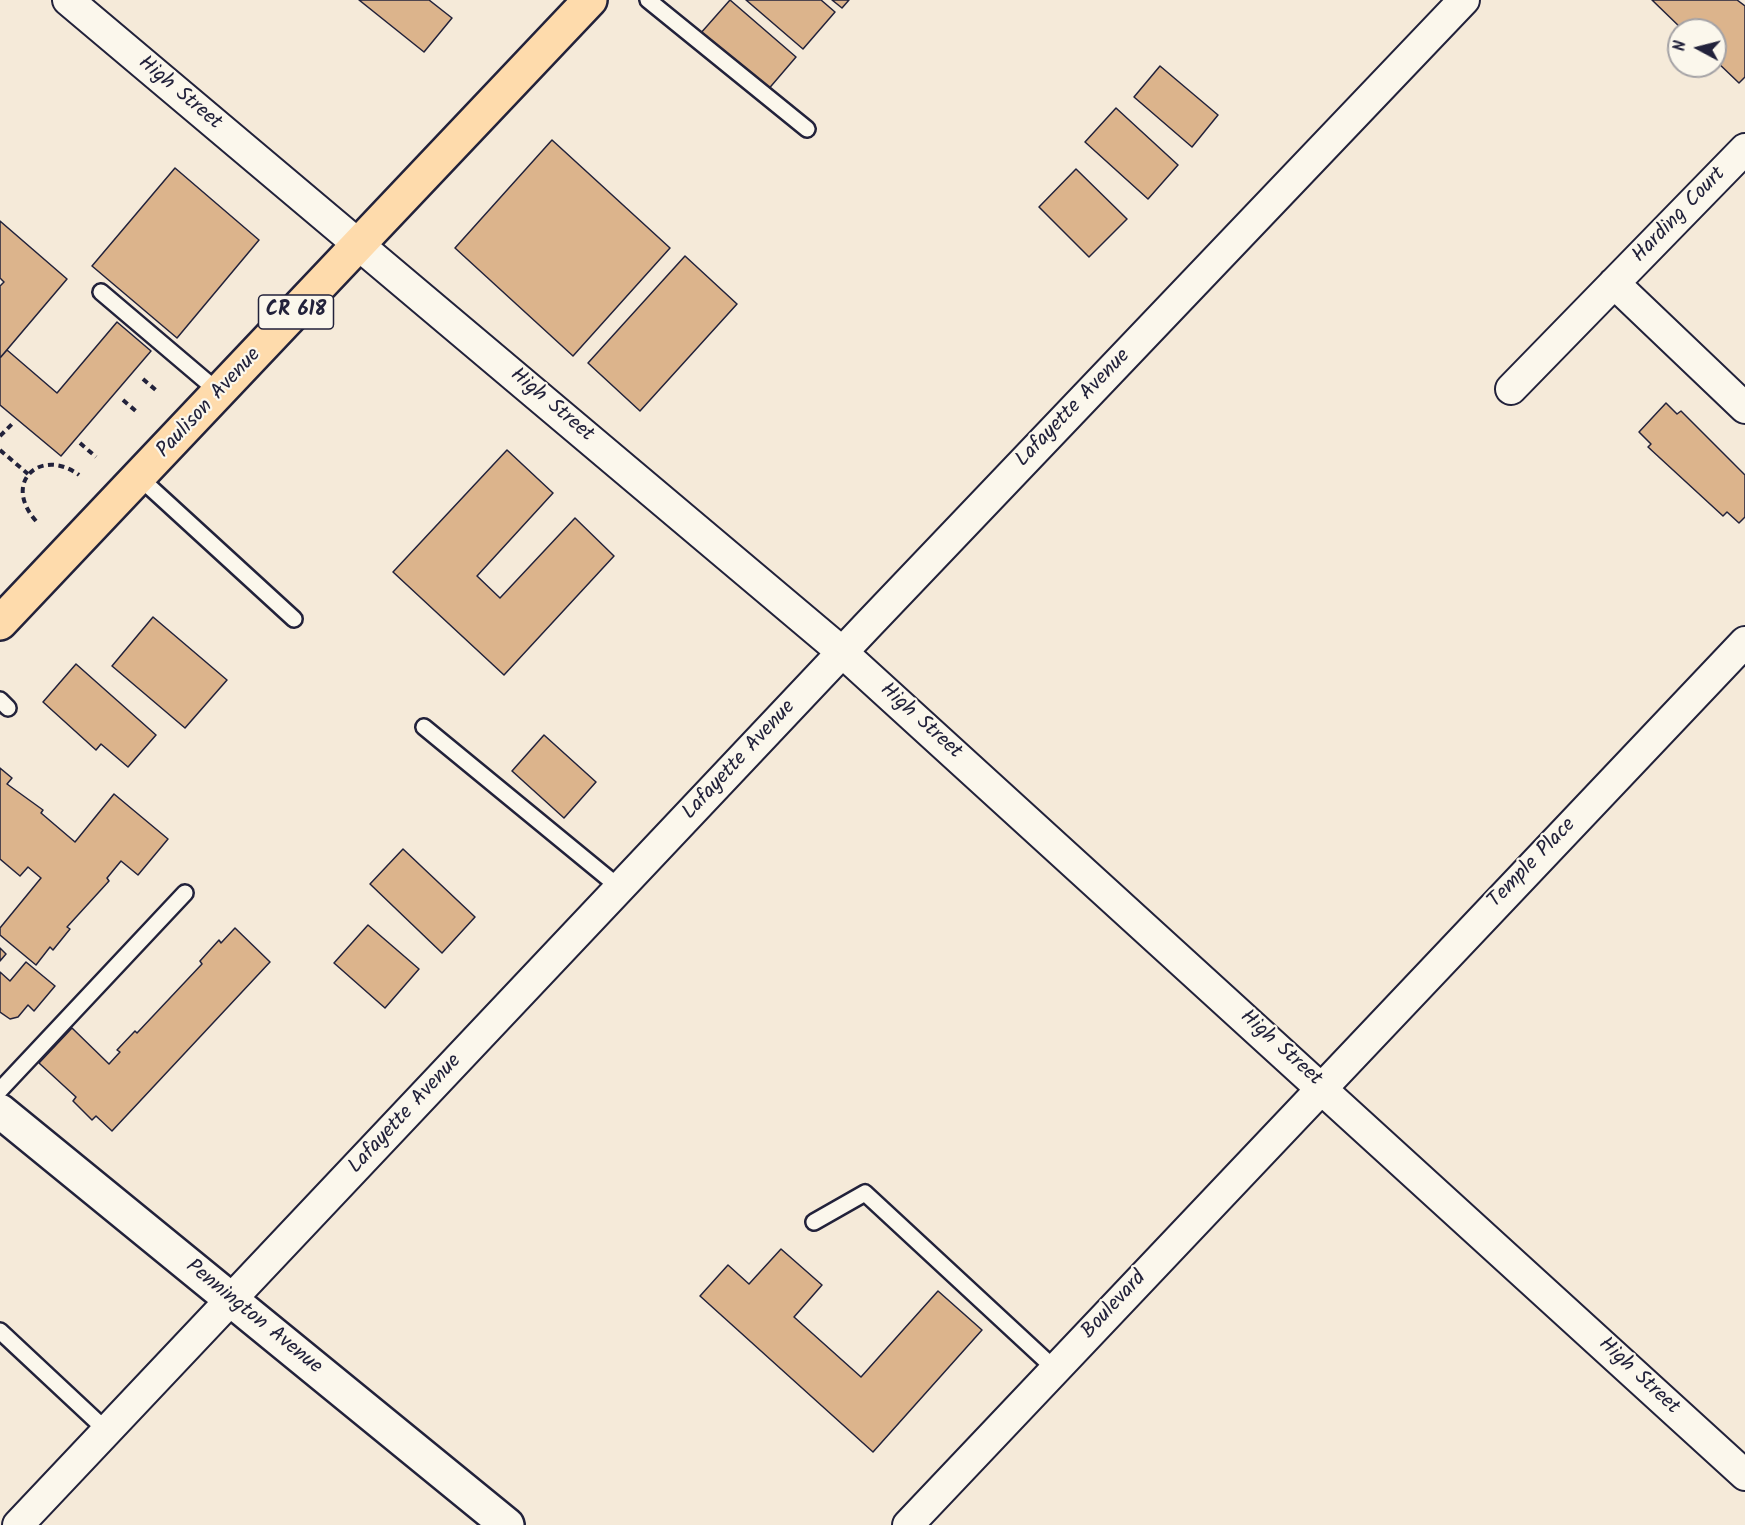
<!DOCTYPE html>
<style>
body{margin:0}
#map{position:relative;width:1745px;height:1525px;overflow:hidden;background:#f5ead9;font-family:Kalam,sans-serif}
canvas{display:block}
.north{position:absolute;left:1667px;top:18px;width:60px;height:60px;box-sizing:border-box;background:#fbf7ec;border:2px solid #a4a2a5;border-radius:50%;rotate:277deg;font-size:16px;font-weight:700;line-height:24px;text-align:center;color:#22223b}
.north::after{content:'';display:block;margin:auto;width:21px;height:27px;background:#22223b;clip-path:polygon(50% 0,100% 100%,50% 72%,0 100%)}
</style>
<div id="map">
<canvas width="1745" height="1525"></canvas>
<div class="north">N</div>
</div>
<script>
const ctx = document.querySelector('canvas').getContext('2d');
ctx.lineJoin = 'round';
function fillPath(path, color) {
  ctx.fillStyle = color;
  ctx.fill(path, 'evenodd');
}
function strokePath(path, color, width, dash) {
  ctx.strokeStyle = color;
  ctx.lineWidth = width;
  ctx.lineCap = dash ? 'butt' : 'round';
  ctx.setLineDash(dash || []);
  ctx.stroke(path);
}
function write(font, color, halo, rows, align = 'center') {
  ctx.font = font + ' Kalam,sans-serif';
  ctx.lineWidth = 4.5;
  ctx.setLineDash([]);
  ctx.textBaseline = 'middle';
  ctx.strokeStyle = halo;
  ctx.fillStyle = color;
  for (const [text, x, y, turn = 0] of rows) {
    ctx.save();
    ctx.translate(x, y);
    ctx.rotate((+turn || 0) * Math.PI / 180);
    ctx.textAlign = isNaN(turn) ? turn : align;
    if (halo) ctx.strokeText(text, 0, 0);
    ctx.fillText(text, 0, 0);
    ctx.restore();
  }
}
const building = new Path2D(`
 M359 0H429L452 18 424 52Z
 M730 0 796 57 766 92 700 34Z
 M746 0H821L835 12 803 49Z
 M832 0H849L842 8Z
 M1652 0H1737L1745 6V77L1739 83 1715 60V30H1683Z
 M1160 66 1218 115 1192 147 1134 97Z
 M1116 108 1178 165 1148 199 1085 142Z
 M552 140 670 248 573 356 455 248Z
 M175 168 259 240 177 338 92 266Z
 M1076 169 1127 219 1089 257 1039 207Z
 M0 221 67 279 0 358V286L4 282 0 278Z
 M685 256 737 304 640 411 588 363Z
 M117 322 151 351 61 456 0 405V358L7 350 57 393Z
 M1666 403 1677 414 1681 411 1745 475V517L1739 523 1727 512 1723 516 1648 447 1651 444 1639 432Z
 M507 450 553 493 477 576 500 598 575 518 614 556 504 675 393 572Z
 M153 617 227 680 185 728 112 666Z
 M76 664 156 735 128 767 101 744 96 750 43 702Z
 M544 735 596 782 564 818 512 771Z
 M0 768 12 778 7 784 43 810 41 813 75 842 114 794 168 839 138 875 121 861 107 878 109 881 67 927 70 929 53 950 50 947 36 965 0 935V928L41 878 28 867 20 876 0 859Z
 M403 849 475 917 442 953 370 884Z
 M368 925 419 969 385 1008 334 963Z
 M235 928 270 962 112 1131 96 1116 92 1120 73 1101 76 1097 39 1063 72 1028 109 1064 120 1052 117 1050 135 1031 137 1033 202 964 200 961 219 940 221 943Z
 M0 948 6 954 0 961Z
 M26 962 55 986 34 1011 28 1005 18 1017 10 1019 0 1012V972L10 981Z
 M781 1249 822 1285 794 1317 861 1377 938 1291 982 1330 873 1452 700 1296 728 1265 749 1284Z`);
fillPath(building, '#dcb48c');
strokePath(building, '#22223b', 1.5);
const lane = new Path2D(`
 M648 0 807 129
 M101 292 220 393
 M140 478 294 619
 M0 700 8 708
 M424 727 620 888
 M0 1090 185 893
 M814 1222 865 1193 1055 1369
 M0 1331 107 1431`);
const street = new Path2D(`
 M68 0 842 652 1745 1475
 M1614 283 1745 408
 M1511 389 1745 149
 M18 1525 867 626 1464 0
 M908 1525 1745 642`);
const secondary = new Path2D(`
 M0 1111 507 1525`);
const primary = new Path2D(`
 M0 623 590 0`);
strokePath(lane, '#22223b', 20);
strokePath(street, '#22223b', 34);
strokePath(secondary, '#22223b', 38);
strokePath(primary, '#22223b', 38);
strokePath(new Path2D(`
 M143 379 158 392
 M123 400 138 413
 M0 436 12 424
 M80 443 96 457
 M0 450 28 474
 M36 521C1 481 42 447 79 475`), '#22223b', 4, [6, 4.5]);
strokePath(lane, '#fbf7ec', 15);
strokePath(street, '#fbf7ec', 30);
strokePath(secondary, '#fbf7ec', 33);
strokePath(primary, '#fedbac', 33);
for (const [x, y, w] of [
 [296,312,75]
]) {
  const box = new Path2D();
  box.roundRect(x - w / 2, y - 17, w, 34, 4.5);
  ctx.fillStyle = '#fbf7ec';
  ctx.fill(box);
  strokePath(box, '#22223b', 1.5);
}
write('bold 20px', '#22223b', null, [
 ["CR 618",296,312]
]);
write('21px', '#22223b', '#fbf7ec', [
 ["High Street",179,94,40],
 ["Harding Court",1680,216,-46],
 ["Paulison Avenue",210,404,-47],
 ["High Street",551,406,40],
 ["Lafayette Avenue",1074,409,-46],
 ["High Street",920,722,42],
 ["Lafayette Avenue",740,761,-47],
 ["Temple Place",1533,864,-46],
 ["High Street",1280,1049,42],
 ["Lafayette Avenue",406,1115,-47],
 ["Boulevard",1115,1306,-47],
 ["Pennington Avenue",253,1318,39],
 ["High Street",1638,1377,43]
]);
</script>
